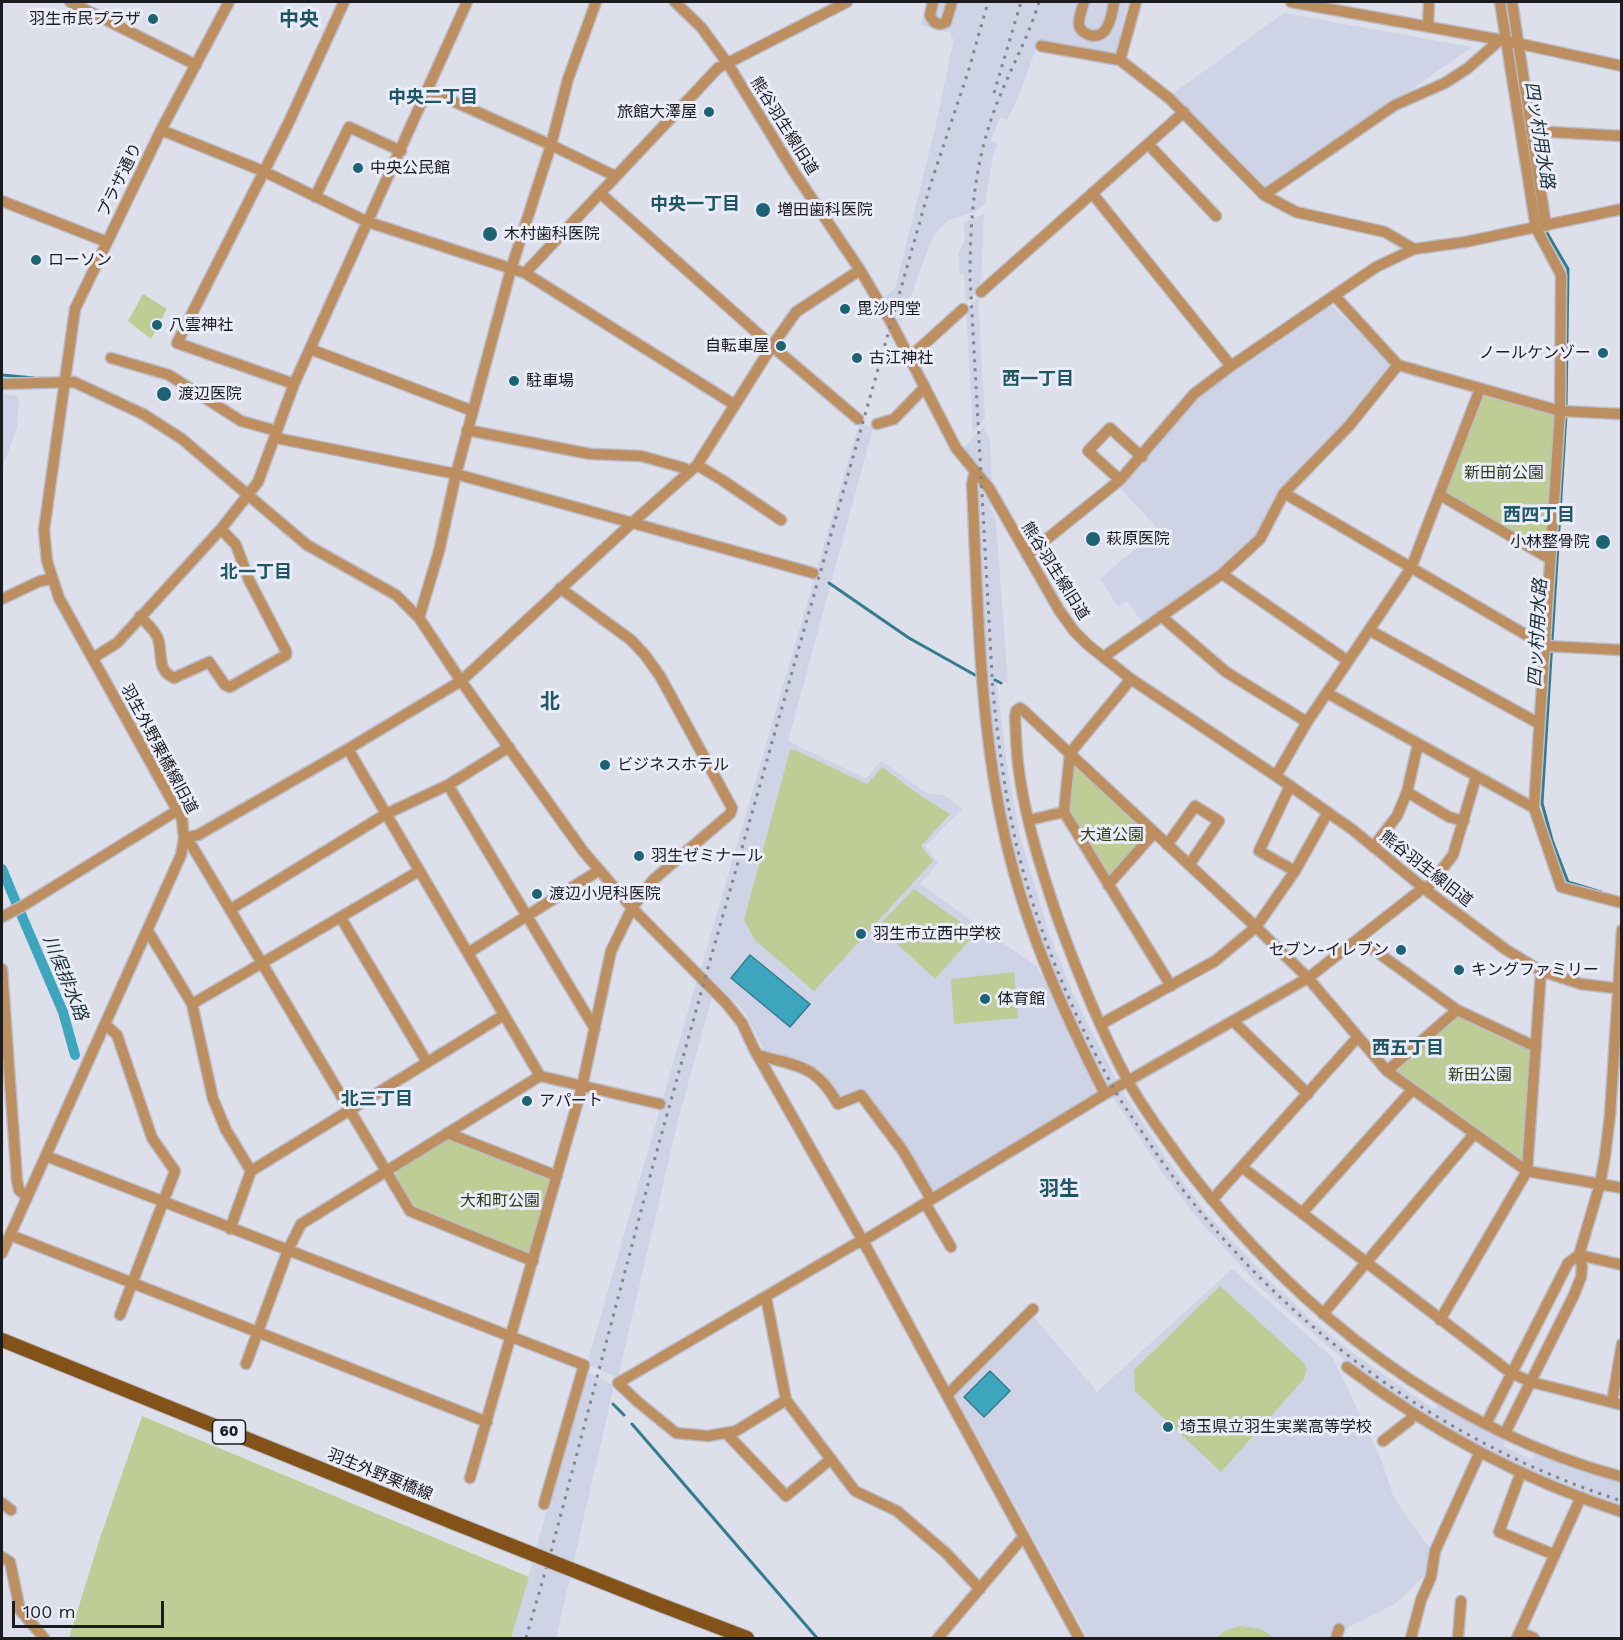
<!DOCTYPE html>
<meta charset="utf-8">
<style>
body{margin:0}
#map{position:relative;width:1623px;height:1640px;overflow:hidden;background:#dddfeb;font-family:"Work Sans",sans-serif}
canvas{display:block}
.frame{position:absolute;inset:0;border:3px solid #1b1c20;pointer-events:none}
.scale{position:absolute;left:12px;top:1601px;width:152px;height:27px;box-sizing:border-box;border:3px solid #1b1c20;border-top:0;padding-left:8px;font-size:18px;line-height:21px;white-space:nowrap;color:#1b1c20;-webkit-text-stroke:4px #eaecf8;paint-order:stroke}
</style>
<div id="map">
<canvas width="1623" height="1640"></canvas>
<div class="frame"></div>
<div class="scale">100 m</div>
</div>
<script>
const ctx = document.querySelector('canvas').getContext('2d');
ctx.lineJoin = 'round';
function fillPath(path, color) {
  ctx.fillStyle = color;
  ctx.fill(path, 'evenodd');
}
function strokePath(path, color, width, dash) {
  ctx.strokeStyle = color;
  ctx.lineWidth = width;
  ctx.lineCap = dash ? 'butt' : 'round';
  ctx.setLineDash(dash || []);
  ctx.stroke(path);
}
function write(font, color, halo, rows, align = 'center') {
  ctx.font = font + ' "Work Sans","Noto Sans JP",sans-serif';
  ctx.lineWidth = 6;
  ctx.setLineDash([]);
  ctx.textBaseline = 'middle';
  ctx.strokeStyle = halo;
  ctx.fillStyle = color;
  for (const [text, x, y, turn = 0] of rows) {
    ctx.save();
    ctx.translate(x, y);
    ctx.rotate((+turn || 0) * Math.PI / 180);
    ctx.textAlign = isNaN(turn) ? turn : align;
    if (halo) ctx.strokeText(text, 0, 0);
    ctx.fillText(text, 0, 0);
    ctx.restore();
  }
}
fillPath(new Path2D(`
 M926 2H1128L1116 52 1113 55 1039 40 1019 96 1007 120 1000 117 991 141 998 145 993 155 985 204 976 211 949 220 939 229 930 243 901 323 885 296 895 289 934 133 954 39 951 38V33L921 25Z
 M1284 13 1472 47 1265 192 1171 95Z
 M984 214 981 287 966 302 964 274H960L958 253 965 240 964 222Z
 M978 298 985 418 973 433 966 309Z
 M1331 305 1393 367 1347 425 1282 492 1258 538 1220 572 1142 622 1127 601 1118 607 1100 578 1159 530 1119 487 1196 400 1256 355Z
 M2 394 19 396 17 427 2 469Z
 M862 423 873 428 788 741 866 779 881 761 928 794 944 795 962 809 925 846 938 863 920 884 1037 967 1097 1085 1095 1094 931 1192 863 1090 838 1098 833 1086 809 1063 764 1050 745 1012 718 985 716 987 700 972 859 424Z
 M987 423 984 430 990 438 992 483 964 449 965 446Z
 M977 483 988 498 996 523 1008 683 997 679V686L1007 765 1020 837 1049 933 1073 994 1116 1080 1107 1087 1068 1011 1028 906 1011 842 995 758 985 664Z
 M700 981 713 994 679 1116 618 1377 613 1376 587 1364 696 983Z
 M1121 1090 1167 1160 1207 1214 1270 1281 1315 1323 1361 1359 1435 1410 1439 1403 1506 1438 1503 1446 1531 1460 1536 1452 1621 1481V1507L1561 1485 1499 1457 1432 1421 1358 1371 1323 1342 1260 1287 1199 1220 1162 1172 1113 1097V1095Z
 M1232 1269 1333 1358 1381 1459 1394 1498 1429 1547 1431 1570 1395 1604 1349 1627 1336 1638H1088L954 1394 1034 1317 1097 1392Z
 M586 1371 614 1386 556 1638H511Z`), '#cfd3e6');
fillPath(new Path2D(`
 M143 294 167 309 151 339 128 321Z
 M1480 389 1560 411 1550 559 1440 495Z
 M790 750H795L867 784 882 767 925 799 950 814 921 846 933 861 814 991 755 940 744 920Z
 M1073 761 1148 833 1109 878 1067 811Z
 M914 889 976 933 935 979 878 926Z
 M1014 972 1018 1018 954 1024 951 979Z
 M1458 1014 1532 1049 1524 1162 1394 1070Z
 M448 1136 553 1178 531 1257 414 1209 395 1178 397 1172Z
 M1220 1286 1304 1363 1307 1369 1304 1379 1221 1472 1135 1391 1134 1370Z
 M142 1416 529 1577 511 1638H69L99 1541Z
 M1241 1626 1261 1629 1275 1638H1216L1226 1630Z`), '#becd95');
const water = new Path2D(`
 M750 955 810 1004 790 1027 731 978Z
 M990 1371 1010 1391 984 1417 964 1397Z`);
fillPath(water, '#3da5be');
strokePath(water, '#337c8f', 1.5);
strokePath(new Path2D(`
 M1547 233 1568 269 1566 409
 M2 375 34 378
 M1566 415 1542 803 1552 840 1568 882 1601 892
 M829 583 909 638 975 675
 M995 680 1001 683
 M613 1404 624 1415
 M632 1424 817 1638`), '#337c8f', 3);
strokePath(new Path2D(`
 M2 869 17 905
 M21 914 63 1012 75 1055`), '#3da5be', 10);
const minor = new Path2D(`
 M70 2 196 65
 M675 2 701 27 728 64 794 172 860 270 892 324 956 448 989 488 1059 610 1074 631 1088 645 1131 679 1276 776 1353 830 1426 890 1505 949 1541 971 1581 984 1622 989
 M933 2 930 15C933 23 939 27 946 22L952 2
 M1084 2C1082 9 1078 18 1079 25 1080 30 1084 33 1089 35 1108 41 1112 15 1114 2
 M1291 2 1507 41 1622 66
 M1500 2 1536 228 1561 275 1560 411 1534 808 1561 887 1622 903
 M1512 2 1546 226
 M1428 27 1429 2
 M1041 46 1120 60 1170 99 1264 195 1296 212 1385 232 1414 249
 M1120 60 1136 2
 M428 90 551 145 615 176
 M161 130 263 171 368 222 525 273 735 405
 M1531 131 1622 136
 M1148 144 1216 216
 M600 193 772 346 858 419
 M1092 193 1231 366
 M1264 195 1395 105 1445 83 1468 68 1500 40
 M315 197 349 127 401 151
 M2 201 107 242
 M525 273 718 68 847 2
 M981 292 1184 112
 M1335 296 1398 365 1560 411 1622 414
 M310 349 473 411
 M910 357 963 309
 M111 358 169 375 241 421 277 431
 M2 384 74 382 143 414 182 439 307 545 396 595 419 618 461 681 583 851 632 908 726 1003 742 1023 754 1049 863 1241 1079 1638
 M294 384 177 343 288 124 344 2
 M877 424 894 419 925 387
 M467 430 590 454 641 456 684 468 689 472
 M276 438 456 474 813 573
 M697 465 722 480 781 520
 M975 471 972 484 973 506C978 612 980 719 1002 823 1022 921 1060 1005 1105 1094
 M1120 480 1088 451 1110 428 1142 457
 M1284 493 1545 646 1622 650
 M1440 495 1550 559
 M1027 555 1120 480 1194 394 1231 366 1376 267 1414 249 1465 242 1622 209
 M1222 574 1348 661
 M2 599 40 581 51 579
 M140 616C146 623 156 631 158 639 163 653 156 670 174 678L209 662 225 685 230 687 286 655V651L249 580 236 545 221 529
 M1161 616 1226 672 1307 722
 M419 618 439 551 456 474 511 269 551 145 568 79 596 2
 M1369 630 1538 723
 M93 658 117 643 221 529 258 482 294 384 467 2
 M1104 658 1109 653 1222 574 1260 539 1284 493 1349 426 1398 365
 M1131 679 1070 753 1064 812 1171 986
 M1327 693 1534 808
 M348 749 540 1076
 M1276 776 1307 722 1411 568 1480 389
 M448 785 595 1029
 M1290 786 1259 851 1295 871
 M1407 792 1449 817 1464 821
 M1029 820 1064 812
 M184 838 198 835 348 749 461 681 633 522 697 465 772 346 796 312 860 270
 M184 838 192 846 410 1211 533 1261
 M1167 845 1195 806 1219 821 1189 865
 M1373 847 1397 816 1407 792 1418 744
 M1108 885 1154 833
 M1426 890 1453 855 1476 777
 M231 909 386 814 448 785 509 747
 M2 917 21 907 178 810
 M341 918 427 1062
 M148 931 192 1004 213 1099 226 1130 251 1171 230 1229
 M1359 939 1457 1010 1536 1047
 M468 953 598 871
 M2 969 17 1181 19 1190 27 1197
 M192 1004 419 871
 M1234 1022 1308 1094
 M1101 1024 1215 961 1256 927 1295 871 1328 812
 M106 1025 117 1035 152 1138 175 1171 120 1315
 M758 1055C799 1067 815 1064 838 1104L861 1095 903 1151 931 1199
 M1387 1071 1457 1010
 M447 1133 557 1176
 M46 1156 584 1365 544 1504
 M1243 1168 1511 1373 1531 1382 1622 1405
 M251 1171 504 1015
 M1622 1188 1527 1171 1387 1071 1308 978 1256 927 1024 711 1020 708 1016 711 1015 717C1016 733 1016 748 1018 764 1024 816 1041 869 1058 919 1078 974 1100 1029 1128 1081 1145 1112 1168 1142 1189 1171 1298 1312 1447 1430 1622 1477
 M1212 1200 1357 1038
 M925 1203 951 1247
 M1303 1212 1412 1090
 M10 1235 487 1422
 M2 1253 181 855 184 838 182 819 59 598 47 561 44 530 75 309 161 130 229 2
 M766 1297 786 1400 855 1491 897 1511 946 1553 980 1589
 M1323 1314 1474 1134
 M1440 1320 1527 1171 1541 971
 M246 1364 288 1250 301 1224 540 1076 660 1104
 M1347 1367C1430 1430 1523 1480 1622 1512
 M947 1395 1033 1309
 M786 1400 736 1431 708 1436 676 1433 638 1402 618 1383 855 1244 863 1241 1105 1094 1308 978 1418 892 1422 886
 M1612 1402 1622 1344
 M1486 1424 1568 1263 1579 1255 1622 1265
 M726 1433 786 1496 831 1459
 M1505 1433 1574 1295 1581 1277 1582 1266 1579 1255 1600 1184 1605 1156 1610 1115 1622 930
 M1383 1441 1410 1420 1413 1414
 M1521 1472 1499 1532 1555 1555
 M470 1478 582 1087 611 951 632 908 653 880 730 814 732 808 660 676 645 655 631 640 560 588
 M2 1503 11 1510
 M2 1557 10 1562 20 1610 44 1638
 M1520 1632 1534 1638
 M938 1638 1024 1536
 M1336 1638 1339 1629
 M1411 1638 1421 1600 1431 1577 1435 1551 1480 1452
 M1458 1638 1461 1601
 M1517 1638 1581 1497`);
const major = new Path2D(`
 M2 1340 457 1524
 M653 1602 747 1638`);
strokePath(minor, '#babcc6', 13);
strokePath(major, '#babcc6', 16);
strokePath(minor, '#bc8e60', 10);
strokePath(major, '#825218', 14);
strokePath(new Path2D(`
 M1039 2C1027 42 1005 78 992 117 974 168 970 223 970 277L993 693C1000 756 1008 820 1026 881 1047 952 1077 1022 1113 1087 1121 1102 1132 1117 1142 1132 1253 1303 1427 1439 1622 1501
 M994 93 1021 2
 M526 1638 552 1548 656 1154 704 982 930 186 969 69 988 2`), '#83858d', 3, [3, 6]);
const majorBridge = new Path2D(`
 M457 1524 653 1602`);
strokePath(majorBridge, '#babcc6', 16, []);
strokePath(majorBridge, '#825218', 14);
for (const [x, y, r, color] of [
 [153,19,6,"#1d6373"],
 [709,112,6,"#1d6373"],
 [358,168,6,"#1d6373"],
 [763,210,8,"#1d6373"],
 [490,234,8,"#1d6373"],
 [36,260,6,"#1d6373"],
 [845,309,6,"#1d6373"],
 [157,325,6,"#1d6373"],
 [781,346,6,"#1d6373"],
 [1603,353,6,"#1d6373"],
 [857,358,6,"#1d6373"],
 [514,381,6,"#1d6373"],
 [164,394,8,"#1d6373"],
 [1093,539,8,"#1d6373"],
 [1603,542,8,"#1d6373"],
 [605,765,6,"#1d6373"],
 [639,856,6,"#1d6373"],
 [537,894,6,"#1d6373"],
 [861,934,6,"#1d6373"],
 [1401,950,6,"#1d6373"],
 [1459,970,6,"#1d6373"],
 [985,999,6,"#1d6373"],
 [527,1101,6,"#1d6373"],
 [1168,1427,6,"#1d6373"]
]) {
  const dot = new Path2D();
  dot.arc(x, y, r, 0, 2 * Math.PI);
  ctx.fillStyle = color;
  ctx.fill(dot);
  strokePath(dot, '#eaecf8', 2);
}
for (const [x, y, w] of [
 [229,1432,33]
]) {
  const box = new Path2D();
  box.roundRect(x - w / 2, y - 12, w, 24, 4.5);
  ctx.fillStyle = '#eaecf8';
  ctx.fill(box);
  strokePath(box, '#1b1c20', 1.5);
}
write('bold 15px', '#1b1c20', null, [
 ["60",229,1432]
]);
write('16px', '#1b1c20', '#eaecf8', [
 ["羽生市民プラザ",141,19,"right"],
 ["旅館大澤屋",697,112,"right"],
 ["中央公民館",370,168],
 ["増田歯科医院",777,210],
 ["木村歯科医院",504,234],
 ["ローソン",48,260],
 ["毘沙門堂",857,309],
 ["八雲神社",169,325],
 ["自転車屋",769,346,"right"],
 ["ノールケンゾー",1591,353,"right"],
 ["古江神社",869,358],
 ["駐車場",526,381],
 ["渡辺医院",178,394],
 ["萩原医院",1106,539],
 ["小林整骨院",1590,542,"right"],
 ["ビジネスホテル",617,765],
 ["羽生ゼミナール",651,856],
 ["渡辺小児科医院",549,894],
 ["羽生市立西中学校",873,934],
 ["セブン-イレブン",1389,950,"right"],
 ["キングファミリー",1471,970],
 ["体育館",997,999],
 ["アパート",539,1101],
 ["埼玉県立羽生実業高等学校",1180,1427]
], 'left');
write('16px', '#1b1c20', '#eaecf8', [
 ["熊谷羽生線旧道",784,126,58],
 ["プラザ通り",120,180,-64],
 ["熊谷羽生線旧道",1055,571,58],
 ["羽生外野栗橋線旧道",159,749,62],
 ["熊谷羽生線旧道",1426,869,38],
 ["羽生外野栗橋線",380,1475,22]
]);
write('16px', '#323b13', '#eaecf8', [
 ["新田前公園",1504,473],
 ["大道公園",1112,835],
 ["新田公園",1480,1075],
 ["大和町公園",500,1201]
]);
write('bold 18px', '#215764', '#eaecf8', [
 ["中央二丁目",433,98],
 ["中央一丁目",695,205],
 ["西一丁目",1038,380],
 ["西四丁目",1539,516],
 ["北一丁目",256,573],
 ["西五丁目",1408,1049],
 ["北三丁目",377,1100]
]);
write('italic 18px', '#193036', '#eaecf8', [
 ["四ッ村用水路",1539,135,81],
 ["四ッ村用水路",1538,633,-87],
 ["川俣排水路",65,978,68]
]);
write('bold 20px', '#215764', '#eaecf8', [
 ["中央",299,20],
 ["北",550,702],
 ["羽生",1059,1189]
]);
</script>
